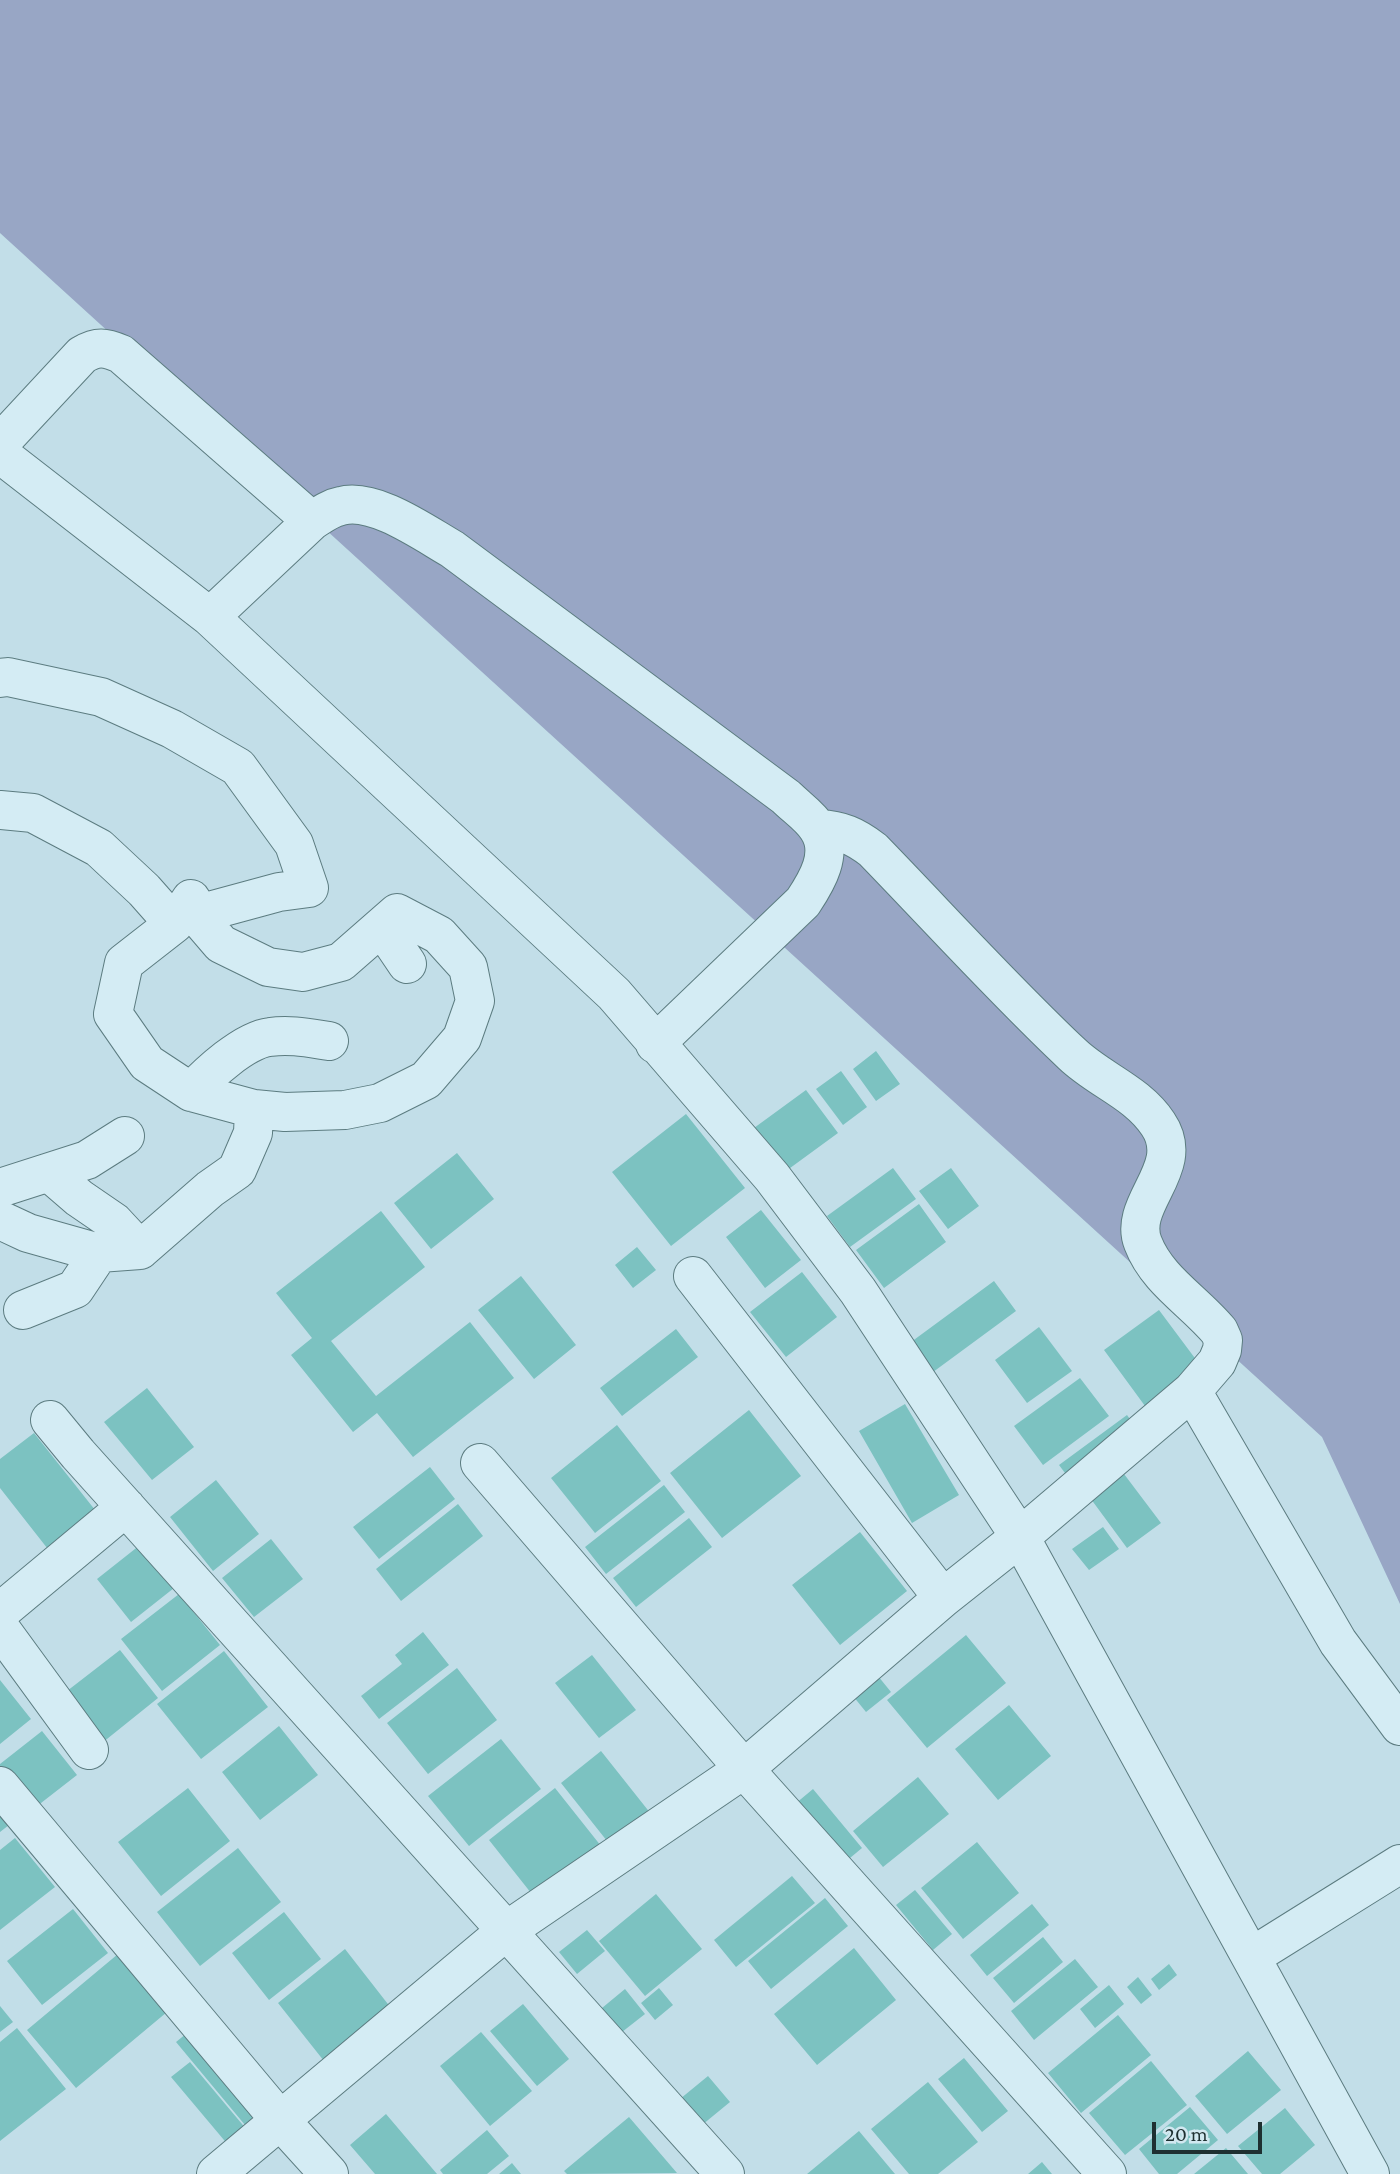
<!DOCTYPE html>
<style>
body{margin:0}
#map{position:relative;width:1400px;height:2174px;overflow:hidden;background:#c2dee8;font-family:"Crimson Pro",serif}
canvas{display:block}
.scale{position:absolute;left:1152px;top:2122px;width:110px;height:32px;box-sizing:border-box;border:4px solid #1e3031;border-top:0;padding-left:9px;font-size:21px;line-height:24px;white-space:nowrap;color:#1e3031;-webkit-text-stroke:5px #d1e8f0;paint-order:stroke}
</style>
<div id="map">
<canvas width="1400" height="2174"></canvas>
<div class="scale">20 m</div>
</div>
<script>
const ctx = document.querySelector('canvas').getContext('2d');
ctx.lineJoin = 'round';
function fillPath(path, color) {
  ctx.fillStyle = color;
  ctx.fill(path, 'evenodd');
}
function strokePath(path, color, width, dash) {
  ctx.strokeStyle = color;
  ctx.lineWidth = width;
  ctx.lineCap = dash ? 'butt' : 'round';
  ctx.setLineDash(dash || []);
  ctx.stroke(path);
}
fillPath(new Path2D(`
 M0 0H1400V1604L1322 1437 0 233Z`), '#98a6c5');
fillPath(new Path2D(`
 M876 1051 900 1084 876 1101 853 1069Z
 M841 1071 867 1107 843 1125 816 1089Z
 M806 1090 838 1133 786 1171 754 1128Z
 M686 1114 745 1188 671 1246 612 1172Z
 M457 1153 494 1199 431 1249 394 1203Z
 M893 1168 916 1199 850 1247 827 1216Z
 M951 1168 979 1206 948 1229 919 1191Z
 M919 1204 946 1242 884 1288 856 1250Z
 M761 1210 801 1260 765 1288 726 1237Z
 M381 1211 425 1267 331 1341 376 1396 470 1322 514 1378 413 1457 377 1413 353 1432 291 1355 312 1338 276 1293Z
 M637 1247 656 1270 633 1288 615 1265Z
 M802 1272 837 1317 786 1357 750 1312Z
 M521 1276 576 1345 534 1379 478 1310Z
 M994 1281 1016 1311 929 1375 907 1345Z
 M1159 1310 1200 1365 1145 1406 1104 1350Z
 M1039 1327 1072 1371 1027 1403 995 1360Z
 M676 1329 698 1357 622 1416 600 1388Z
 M1080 1378 1109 1416 1043 1465 1014 1426Z
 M147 1388 194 1447 152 1480 104 1422Z
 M905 1404 959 1495 912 1523 859 1431Z
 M749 1410 801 1476 722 1538 670 1473Z
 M1127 1415 1139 1432 1071 1481 1059 1465Z
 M617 1425 661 1481 595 1533 551 1478Z
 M34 1433 99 1515 51 1553 0 1488V1459Z
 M430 1467 455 1499 379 1559 353 1527Z
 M1121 1470 1161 1523 1127 1548 1088 1495Z
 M216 1480 259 1534 213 1571 170 1517Z
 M664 1485 685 1512 606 1574 585 1547Z
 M458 1504 483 1536 401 1601 376 1569Z
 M689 1518 712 1547 636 1607 613 1578Z
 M1103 1527 1119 1549 1089 1570 1072 1549Z
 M860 1532 907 1591 840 1645 792 1585Z
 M271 1539 303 1579 254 1617 222 1578Z
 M140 1545 174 1588 131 1622 97 1579Z
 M179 1594 220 1645 162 1691 121 1639Z
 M423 1632 449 1665 379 1719 361 1696 402 1664 395 1655Z
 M966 1635 1006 1683 927 1748 887 1700Z
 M120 1650 158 1698 97 1747 58 1698Z
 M224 1651 268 1707 201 1759 157 1704Z
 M592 1655 636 1710 599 1738 555 1683Z
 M457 1668 497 1720 428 1774 387 1723Z
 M878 1676 891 1692 866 1712 853 1696Z
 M0 1680 31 1719 0 1744Z
 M1009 1705 1051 1756 998 1800 955 1749Z
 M279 1726 318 1775 260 1820 222 1772Z
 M42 1731 77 1775 32 1810 0 1768V1764Z
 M501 1739 541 1789 469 1846 428 1796Z
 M601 1751 651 1814 611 1846 561 1783Z
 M918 1777 949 1814 883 1867 853 1831Z
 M188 1788 230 1841 161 1896 118 1842Z
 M555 1788 601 1846 535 1898 489 1840Z
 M813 1789 862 1848 844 1863 795 1804Z
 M0 1796 18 1818 0 1832Z
 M15 1838 55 1887 0 1930V1850Z
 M977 1842 1019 1893 963 1939 921 1888Z
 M238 1848 281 1902 200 1966 157 1912Z
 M792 1876 815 1903 736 1967 714 1940Z
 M915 1890 952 1934 933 1950 896 1905Z
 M656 1894 702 1949 645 1996 599 1941Z
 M825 1898 848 1926 771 1989 748 1961Z
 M1032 1904 1049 1925 987 1976 970 1955Z
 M73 1909 108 1953 42 2005 7 1961Z
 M284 1912 321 1959 269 2000 232 1953Z
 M587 1930 605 1951 577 1974 559 1952Z
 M1043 1937 1063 1962 1014 2003 993 1978Z
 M854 1948 896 2000 817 2065 774 2014Z
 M345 1949 391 2008 324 2061 278 2003Z
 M118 1954 167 2012 76 2088 27 2030Z
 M1075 1959 1098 1987 1034 2040 1011 2011Z
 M1169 1964 1177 1975 1159 1990 1151 1979Z
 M1138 1977 1152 1995 1141 2004 1127 1987Z
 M1109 1985 1124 2004 1095 2028 1080 2009Z
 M659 1988 673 2005 655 2020 641 2003Z
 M625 1989 645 2014 622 2032 602 2008Z
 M523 2004 569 2059 537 2086 490 2031Z
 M0 2006 13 2022 0 2032Z
 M1118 2015 1151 2055 1081 2113 1048 2073Z
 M197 2025 271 2114 250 2131 176 2042Z
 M17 2028 66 2089 0 2141V2042Z
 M481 2032 532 2091 490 2126 440 2066Z
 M1248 2051 1281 2090 1227 2134 1195 2096Z
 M964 2058 1008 2111 982 2132 938 2079Z
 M1151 2061 1187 2105 1125 2155 1089 2113Z
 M190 2062 247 2130 229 2146 171 2077Z
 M708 2076 730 2102 702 2125 680 2099Z
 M928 2082 978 2142 938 2174H909L871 2129Z
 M1190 2107 1218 2140 1177 2174H1159L1139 2149Z
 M1285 2108 1315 2145 1280 2174H1262L1238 2146Z
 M386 2114 437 2174H375L350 2145Z
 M629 2117 677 2173 567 2174 564 2171Z
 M487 2130 509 2156 487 2174H443L440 2170Z
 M859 2131 895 2174H807Z
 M1226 2148 1248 2174H1194Z
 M1042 2162 1052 2174H1028Z
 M512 2163 521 2174H499Z`), '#7cc2c1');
const minor = new Path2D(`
 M0 443 82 355C97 346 105 347 121 354L312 521 210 617
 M0 454 210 617 614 994 772 1177 858 1291 1020 1537 1370 2174
 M312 521C321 515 330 508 341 506 374 497 424 533 452 549L786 797C796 807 811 817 818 829 834 853 817 881 803 902L655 1044
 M0 678 8 677 101 697 172 729 238 767 294 844 309 888 279 892 198 914
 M0 810 33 813 99 848 144 890 174 924
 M191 899 203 923 221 944 268 967 303 972 341 962 397 913 439 935 468 967 475 1001 462 1038 426 1080 380 1103 345 1110 285 1112 254 1109 191 1092 147 1063 113 1014 124 963 174 924Z
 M382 927 407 964
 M191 1092C208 1074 244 1040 270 1037 290 1034 309 1038 329 1041
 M50 1173 79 1198 114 1222 140 1250
 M0 1188 87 1160 125 1136
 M0 1220 28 1233 99 1253 140 1250 210 1189 237 1170 253 1133 254 1109
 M693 1276 943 1598
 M23 1310 75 1289 99 1253
 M1192 1391 1338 1642 1400 1726
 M50 1420 78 1454 725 2174
 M480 1463 744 1769 1107 2174
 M0 1612 126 1507
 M0 1628 89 1750
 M0 1786 280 2120 329 2174
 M1251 1957 1400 1864
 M216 2174 506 1931 744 1769 943 1598 1020 1537 1192 1391 1217 1362 1222 1350 1223 1340 1219 1331C1194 1301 1157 1280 1143 1243 1127 1203 1188 1168 1158 1124 1137 1092 1099 1080 1072 1054 1003 989 939 918 873 850 855 836 841 830 819 829`);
strokePath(minor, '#5c7c80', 40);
strokePath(minor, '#d4ecf4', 38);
</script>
